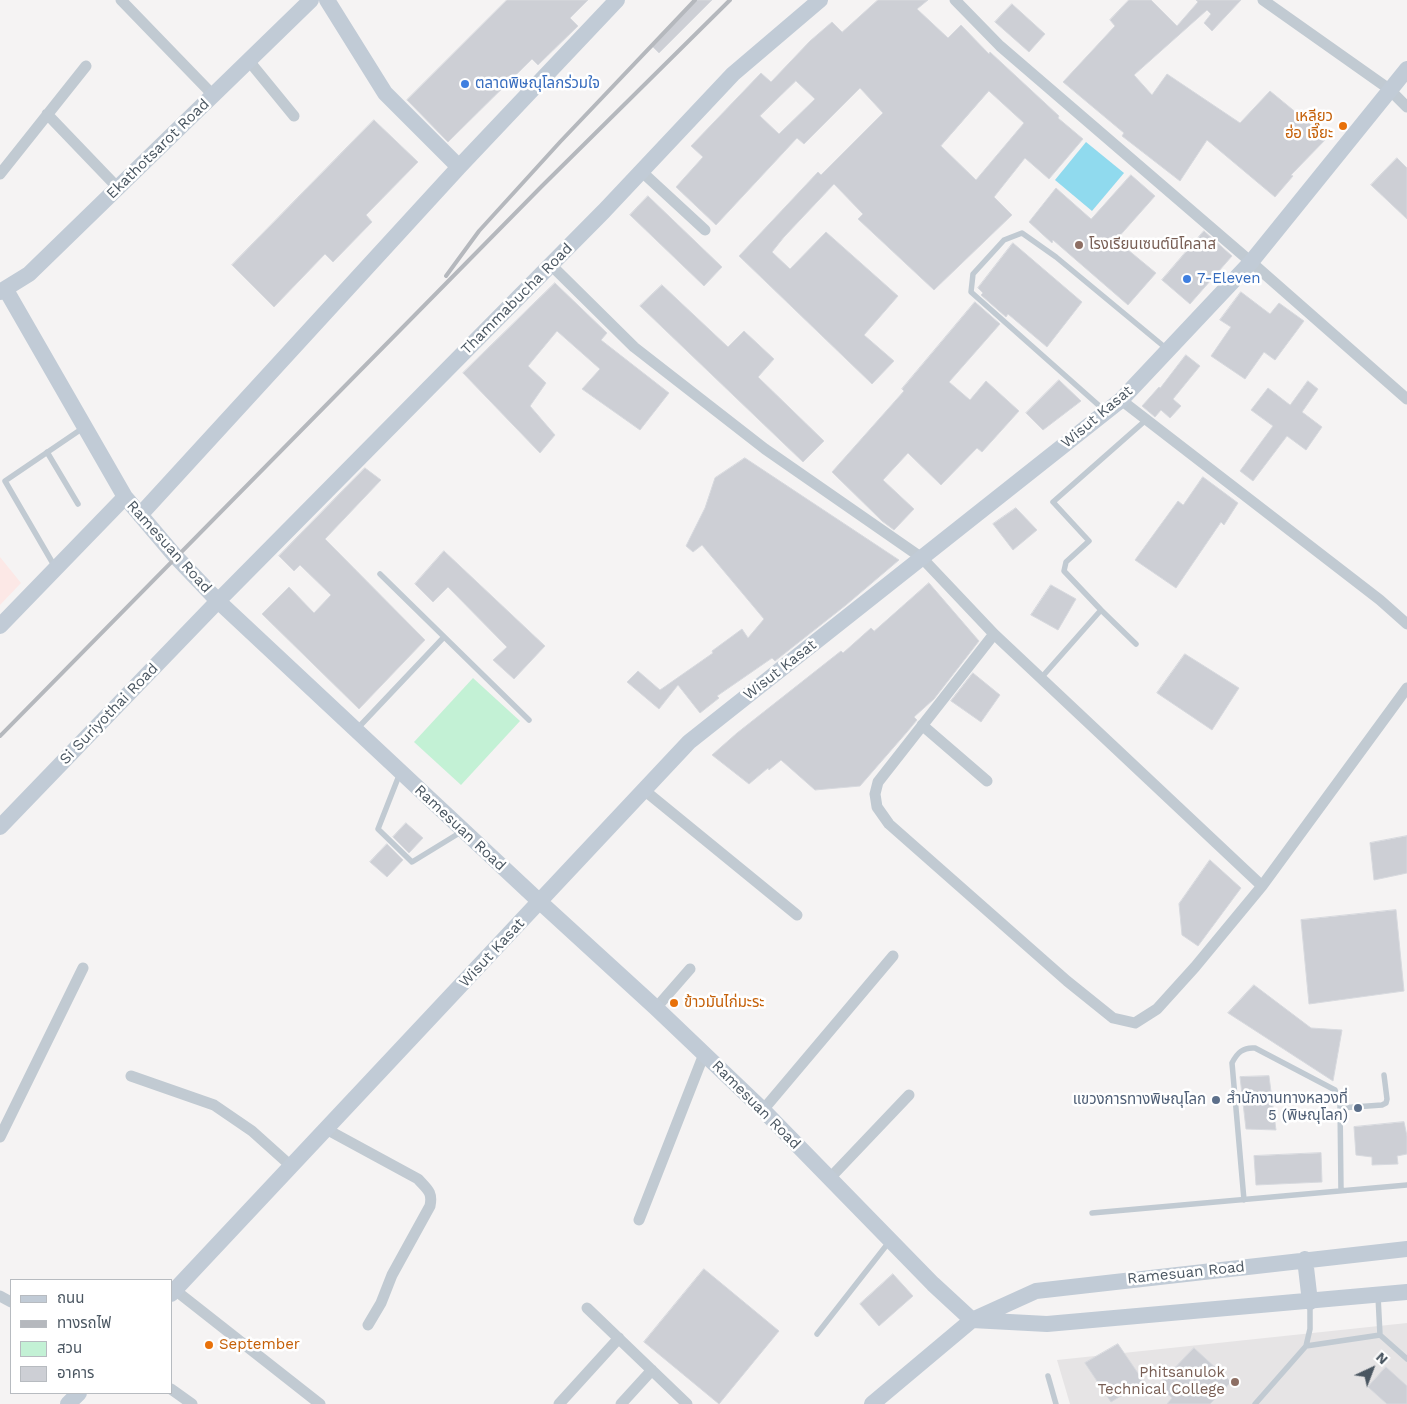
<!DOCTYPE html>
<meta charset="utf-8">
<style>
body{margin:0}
#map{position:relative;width:1407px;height:1404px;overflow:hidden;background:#f5f3f3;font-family:"Work Sans","Noto Sans Thai",sans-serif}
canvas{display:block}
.legend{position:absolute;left:10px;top:1279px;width:162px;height:115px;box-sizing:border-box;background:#fff;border:1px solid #b7bbc0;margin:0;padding:6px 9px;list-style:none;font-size:15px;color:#4a5661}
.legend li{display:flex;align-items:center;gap:10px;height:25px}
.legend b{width:25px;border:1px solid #b7bbc0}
.north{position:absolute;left:1347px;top:1344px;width:50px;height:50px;-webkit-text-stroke:4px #fff;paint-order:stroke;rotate:43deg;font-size:14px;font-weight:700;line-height:20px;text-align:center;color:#4a5661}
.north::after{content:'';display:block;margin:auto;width:18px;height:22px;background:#4a5661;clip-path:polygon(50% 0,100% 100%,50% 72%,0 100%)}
</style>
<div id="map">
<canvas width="1407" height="1404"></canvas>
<ul class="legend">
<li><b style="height:6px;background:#c1cbd6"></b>ถนน</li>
<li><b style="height:6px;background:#b5b8bd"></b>ทางรถไฟ</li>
<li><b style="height:14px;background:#c3f1d5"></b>สวน</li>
<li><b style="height:14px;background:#cdcfd5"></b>อาคาร</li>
</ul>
<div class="north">N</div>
</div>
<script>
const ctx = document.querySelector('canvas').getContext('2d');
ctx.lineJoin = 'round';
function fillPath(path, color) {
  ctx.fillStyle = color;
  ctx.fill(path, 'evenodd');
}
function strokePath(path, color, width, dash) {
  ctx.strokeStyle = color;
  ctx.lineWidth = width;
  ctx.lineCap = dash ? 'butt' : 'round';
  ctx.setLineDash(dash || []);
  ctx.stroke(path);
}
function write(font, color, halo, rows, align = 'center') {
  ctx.font = font + ' "Work Sans","Noto Sans Thai",sans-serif';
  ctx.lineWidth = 5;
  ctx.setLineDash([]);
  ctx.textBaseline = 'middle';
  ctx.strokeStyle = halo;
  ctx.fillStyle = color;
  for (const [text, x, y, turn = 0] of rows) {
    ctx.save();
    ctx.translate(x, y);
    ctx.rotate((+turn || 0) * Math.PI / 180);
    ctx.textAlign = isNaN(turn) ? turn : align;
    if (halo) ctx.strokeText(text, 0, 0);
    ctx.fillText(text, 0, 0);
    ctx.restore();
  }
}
fillPath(new Path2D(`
 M1407 1323V1404H1070L1057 1360Z`), '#e6e4e5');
fillPath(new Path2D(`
 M0 557 21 583 0 605Z`), '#fce8e6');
fillPath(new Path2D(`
 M473 678 520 721 461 785 414 742Z`), '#c3f1d5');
fillPath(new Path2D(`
 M1086 142 1124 173 1092 211 1055 180Z`), '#90daee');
const building = new Path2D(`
 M507 0H588L570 18 578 26 538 65 532 59 448 142 407 100Z
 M695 0H712L659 53 652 46Z
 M878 0H928L917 9 948 38 961 25 989 54 990 52 1059 116 1058 118 1083 139 1049 179 1025 158 994 197 1012 215 934 290 858 219 863 214 834 184 784 237 772 252 790 269 826 232 898 296 864 335 894 361 872 384 739 256 818 172 821 175 883 113 860 88 804 144 797 138 716 225 676 187 703 157 691 146 761 73 771 82 810 41 832 22 842 32ZM796 81 815 99 779 134 760 116ZM989 91 1024 123 976 180 941 146Z
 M1129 0H1151L1177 26 1198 2 1196 0H1241L1212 31 1204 23 1211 14 1207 10 1134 75 1152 95 1167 74 1240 123 1270 91 1327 138 1291 175 1293 176 1275 197 1207 140 1180 181 1122 136 1124 133 1063 82 1115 26 1110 20Z
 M1012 4 1045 34 1029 52 995 22Z
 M374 120 418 162 366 215 372 222 333 262 325 254 274 307 232 265Z
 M1397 158 1407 168V219L1371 185Z
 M1131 175 1155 196 1116 240 1156 273 1128 305 1053 240 1052 243 1029 222 1056 188 1091 219Z
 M648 196 722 267 704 286 630 215Z
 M1204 231 1232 256 1190 304 1162 280Z
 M1013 243 1082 302 1047 347 1008 314 1006 317 981 295 983 293 978 288Z
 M555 283 607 333 601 340 669 393 640 430 582 389 600 369 557 331 528 366 546 383 530 406 555 435 540 453 463 373Z
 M662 285 728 347 744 331 774 359 758 377 824 441 803 462 640 306Z
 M1241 292 1270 314 1279 303 1304 321 1275 360 1264 352 1245 379 1211 356 1231 327 1220 320Z
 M975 302 1000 324 949 382 970 400 986 381 1019 411 982 452 977 448 941 485 908 453 883 480 914 509 894 530 882 521 832 472 904 391 902 389Z
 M1186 355 1200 366 1173 399 1181 406 1170 418 1161 410 1155 417 1142 406 1159 387 1160 388Z
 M1059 380 1081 401 1043 430 1026 413Z
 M1308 381 1318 389 1302 412 1322 427 1306 450 1287 436 1253 481 1240 471 1273 426 1251 410 1268 388 1290 405Z
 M745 458 899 560 846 605 775 661 772 658 717 696 719 698 700 713 678 685 659 709 627 682 638 671 660 690 713 653 712 651 742 629 748 638 764 619 702 545 693 552 686 546 705 508 715 478Z
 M365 468 381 480 325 539 425 640 359 709 262 614 289 587 314 613 331 595 300 565 294 571 279 556Z
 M1203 477 1238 503 1224 525 1221 522 1176 588 1135 560 1178 501 1183 505Z
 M1016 508 1037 530 1013 550 993 524Z
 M444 551 545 646 514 679 493 660 507 647 448 587 433 602 415 584Z
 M929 583 979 641 934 699 914 717 917 720 907 732 860 786 815 790 781 760 769 770 768 768 749 784 712 755 737 733 841 651 843 653 871 628 874 631Z
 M1051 585 1076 599 1058 630 1031 615Z
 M1185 654 1239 688 1212 730 1157 693Z
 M973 673 1000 695 981 722 951 701Z
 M406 823 423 838 409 853 393 837Z
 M1407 836V873L1374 880 1370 843Z
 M387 844 403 860 387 877 370 862Z
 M1210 860 1241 888 1198 946 1182 935 1179 904Z
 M1396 910 1404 991 1309 1004 1301 920Z
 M1254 985 1311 1028 1342 1030 1333 1081 1228 1013Z
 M1269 1076 1276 1130 1246 1129 1240 1077Z
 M1404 1122 1407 1136V1154L1397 1156 1398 1164 1372 1165V1157L1356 1155 1354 1127Z
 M1321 1153 1322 1182 1256 1185 1254 1156Z
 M704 1269 779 1331 719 1404 644 1342Z
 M893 1274 913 1296 879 1326 860 1304Z
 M1118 1344 1144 1382 1111 1402 1085 1363Z
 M1194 1348 1231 1382 1210 1404H1167L1172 1398 1159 1385Z
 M1386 1367 1407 1386V1404H1387L1368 1387Z`);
fillPath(building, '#cdcfd5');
strokePath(building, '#d7d9de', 1);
strokePath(new Path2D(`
 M1104 410 971 292 973 274 1004 240 1022 233 1056 257 1167 349
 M47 452 78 504
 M55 567 5 481 83 428
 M380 574 529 720
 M1101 610 1064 571 1066 562 1089 541 1053 502 1146 420
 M1041 678 1101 610 1136 644
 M356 730 444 637
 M400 773 378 829 412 862 461 832
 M1340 1108 1382 1105 1386 1103 1387 1099 1384 1075
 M1244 1200 1232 1063C1237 1053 1243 1047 1255 1048L1335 1090 1340 1103 1341 1191
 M1092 1213 1407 1185
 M1378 1296 1380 1335 1407 1359
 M817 1334 889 1242
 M1306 1346 1380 1335
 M1048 1376 1056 1404
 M1255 1404 1306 1346 1310 1329V1304`), '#c1cad2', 5.5);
strokePath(new Path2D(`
 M121 0 213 95
 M955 0 1000 46 1251 262 1407 399
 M1263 0 1389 89 1407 107
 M249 61 294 116
 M47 114 118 188
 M641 171 705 230
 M0 174 86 66
 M551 265 634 347 765 449 922 558 994 634 1262 886
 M1121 400 1380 600 1407 624
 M994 634 878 782 875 794 877 807 889 824 1067 981 1113 1018 1135 1023 1157 1009 1195 967 1262 886 1407 688
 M922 725 987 781
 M644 790 797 915
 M656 1008 690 969
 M131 1076 214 1105 252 1131 291 1166
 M763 1110 893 956
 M326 1129 418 1179C427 1189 433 1192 430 1206L392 1275 381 1303 368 1325
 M0 1137 83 968
 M830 1178 909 1095
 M639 1220 704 1054
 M175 1290 320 1404
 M0 1296 11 1302
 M587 1308 687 1404
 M171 1389 192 1404
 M559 1404 619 1338
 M621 1404 652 1370`), '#c1cad2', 11);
strokePath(new Path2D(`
 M327 0 385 93 459 167
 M6 290 125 497 176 557 218 601 540 902 656 1008 763 1110 933 1284 972 1320 1047 1324 1407 1292
 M0 292 29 274 311 0
 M140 515 459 167 617 0
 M0 626 125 497
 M0 827 218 601 604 211 733 74 820 0
 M1305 1259 1310 1302
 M171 1294 689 742 1121 400 1251 262 1407 69
 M68 1404 79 1393
 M872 1404 972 1320 1036 1291 1407 1249`), '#c1cbd6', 16);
strokePath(new Path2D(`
 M446 276 479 231 560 142 695 0
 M0 736 542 186 730 0`), '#b5b8bd', 4);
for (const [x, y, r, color] of [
 [465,84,5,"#3f7fe0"],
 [1343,126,5,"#e8710a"],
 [1079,245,5,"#8d6e63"],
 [1187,279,5,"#3f7fe0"],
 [674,1003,5,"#e8710a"],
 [1216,1100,5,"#5c6f8a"],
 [1358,1108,5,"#5c6f8a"],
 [209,1345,5,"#e8710a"],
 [1235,1382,5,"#8d6e63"]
]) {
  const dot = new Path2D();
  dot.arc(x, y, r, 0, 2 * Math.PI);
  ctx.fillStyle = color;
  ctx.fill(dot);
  strokePath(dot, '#fff', 2);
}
write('15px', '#366cbe', '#fff', [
 ["ตลาดพิษณุโลกร่วมใจ",475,84],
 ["7-Eleven",1197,279]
], 'left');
write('15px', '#c56008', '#fff', [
 ["เหลียว",1333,117,"right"],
 ["ฮ่อ เจี๊ยะ",1333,134,"right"],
 ["ข้าวมันไก่มะระ",684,1003],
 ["September",219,1345]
], 'left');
write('15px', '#4a5661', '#fff', [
 ["Ekathotsarot Road",158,149,-44],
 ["Thammabucha Road",517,299,-45],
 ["Wisut Kasat",1097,417,-40],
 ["Ramesuan Road",169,547,48],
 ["Wisut Kasat",780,670,-38],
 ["Si Suriyothai Road",109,714,-46],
 ["Ramesuan Road",460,828,43],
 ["Wisut Kasat",492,953,-47],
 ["Ramesuan Road",756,1105,45],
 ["Ramesuan Road",1186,1273,-6]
]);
write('15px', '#785e54', '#fff', [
 ["โรงเรียนเซนต์นิโคลาส",1089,245],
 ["Phitsanulok",1225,1373,"right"],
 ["Technical College",1225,1390,"right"]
], 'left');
write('15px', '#4e5e75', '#fff', [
 ["สำนักงานทางหลวงที่",1348,1099],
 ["5 (พิษณุโลก)",1348,1116],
 ["แขวงการทางพิษณุโลก",1206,1100]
], 'right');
</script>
